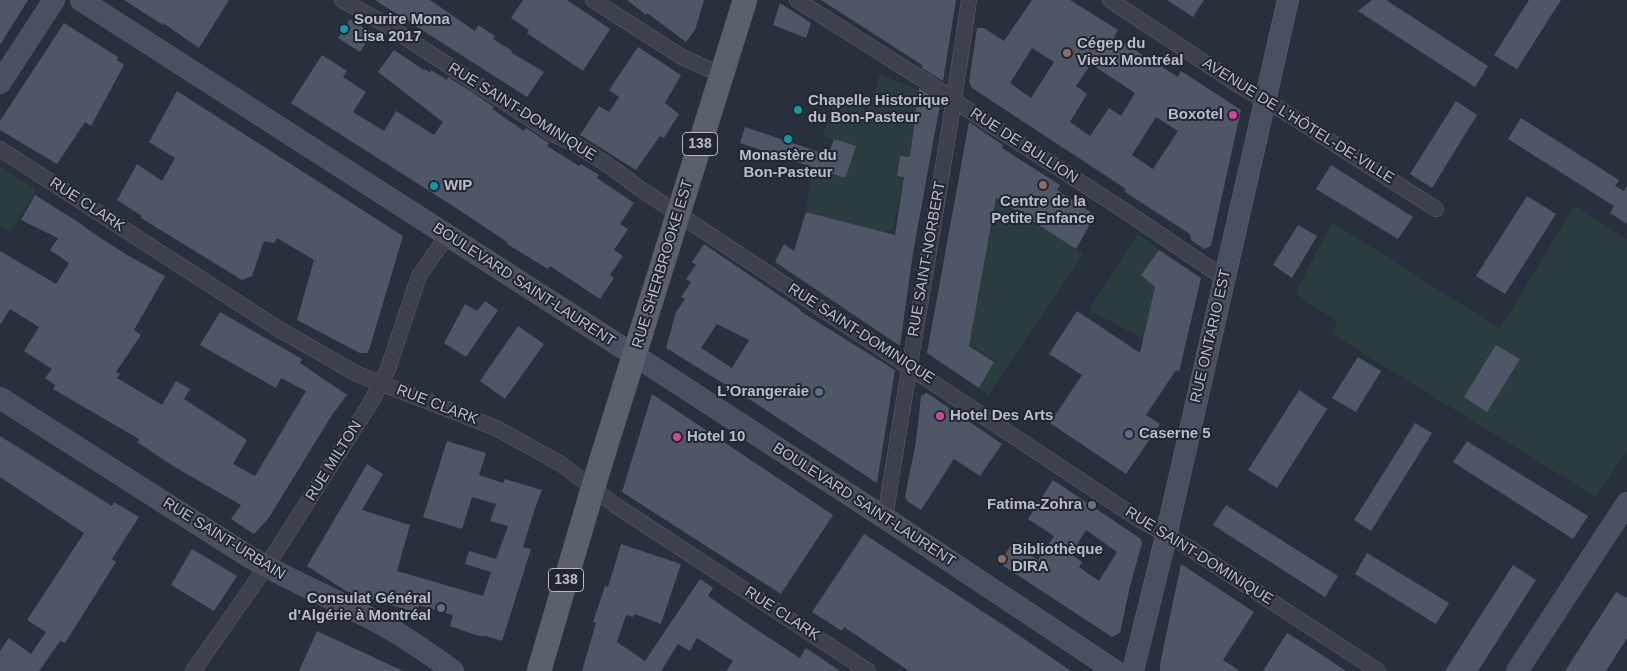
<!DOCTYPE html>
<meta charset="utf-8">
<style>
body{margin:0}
canvas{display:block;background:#282f3d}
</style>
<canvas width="1627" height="671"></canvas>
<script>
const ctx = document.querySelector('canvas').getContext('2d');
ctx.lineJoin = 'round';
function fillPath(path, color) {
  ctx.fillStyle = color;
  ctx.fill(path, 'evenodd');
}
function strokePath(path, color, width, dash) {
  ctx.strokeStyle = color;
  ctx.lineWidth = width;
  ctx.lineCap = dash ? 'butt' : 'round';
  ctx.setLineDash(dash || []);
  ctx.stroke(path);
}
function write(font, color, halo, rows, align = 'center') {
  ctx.font = font + ' Helvetica,sans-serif';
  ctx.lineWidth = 4;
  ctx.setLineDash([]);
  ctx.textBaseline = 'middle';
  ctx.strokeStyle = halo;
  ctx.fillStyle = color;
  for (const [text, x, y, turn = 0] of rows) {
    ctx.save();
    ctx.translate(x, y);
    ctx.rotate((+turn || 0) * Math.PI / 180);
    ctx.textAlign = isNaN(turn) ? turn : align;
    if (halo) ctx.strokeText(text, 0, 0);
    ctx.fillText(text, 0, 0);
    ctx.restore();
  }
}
fillPath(new Path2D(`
 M880 74 919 91 910 157 900 156 897 176 904 177 893 230 885 232 806 212 812 167 845 178 855 146 823 136 835 99 868 110Z
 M0 166 36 190 10 233 0 226Z
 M996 199 1083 254 988 395 979 388 994 362 1002 365 968 344Z
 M1574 206 1627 239V451L1596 497 1334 335 1336 320 1295 294 1332 222 1500 329Z
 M1138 234 1159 250 1141 275 1155 287 1144 339 1089 310Z`), '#2b3c3f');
fillPath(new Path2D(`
 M0 0H28L0 45Z
 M124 0H229L199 48 163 23V25Z
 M375 0H430L475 31 478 25 495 36 493 39 511 50 512 53 544 72 527 97Z
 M523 0H567L610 29 583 71 527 33 529 30 511 18Z
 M627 0H704L695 30 686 42 647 13 646 15Z
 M821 0H956L943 81 922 68V65Z
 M1032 0H1070L1118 30 1114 37 1178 77 1181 71 1241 110 1211 246 1204 249 1191 240 1190 234 1125 192 1126 189 972 88 969 82 977 28H984L1004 41ZM1032 48 1054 62 1031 98 1010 83ZM1091 64 1135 93 1121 116 1109 108 1090 136 1070 122 1087 94 1076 86ZM1156 117 1178 131 1153 169 1132 155Z
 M1167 0H1204L1193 17Z
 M1372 0H1386L1488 66 1475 87 1358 11Z
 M1529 0H1561L1517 69 1494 55Z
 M780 3 811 23 806 38 773 25Z
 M350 19 372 33 360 52 338 38Z
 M64 23 118 57 117 60 124 65 91 126 85 122 57 164 0 130V121Z
 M638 47 681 75 665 103 679 114 664 138 660 136 636 170 580 135 599 106 609 112 619 97 609 90Z
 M394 50 424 70V69L430 72 431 70 447 80 448 77 472 92 494 107 492 109 524 131 526 128 549 143 547 146 579 166 581 164 599 175 597 178 634 203 620 224 628 229 614 250 623 256 610 275 614 278 600 299 550 266 548 269 507 244V242L453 206 291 103 322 55 347 71 343 77 366 92 353 112 384 131 396 111 434 135 443 122 378 72Z
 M919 88 939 101 940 104 913 253 900 346 775 262 784 244 794 251 806 212 895 235 904 177 897 176 900 156 910 157Z
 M177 91 403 236 369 350 367 353H360L297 320 314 260 277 238 274 243 264 241 252 276 242 280 141 218 142 216 117 200 137 164 162 181 175 158 149 142Z
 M1456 101 1477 115 1432 188 1410 174Z
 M1521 118 1619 180 1615 186 1624 191 1627 186V224L1610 213 1614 206 1508 139Z
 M969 122 1003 145 1002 148 1060 185 1057 190 1095 215 1076 249 996 198 969 346 994 362 979 388 927 353Z
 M745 127 828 155 834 139 856 146 845 178 740 143Z
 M1331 165 1413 217 1398 239 1316 189Z
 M35 195 78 222 96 235 127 255 165 276 134 330 141 335 116 372 120 374 117 378 162 405 176 381 190 389 184 399 247 440 233 464 255 476 306 391 281 378 276 388 200 345 220 312 302 359 300 363 347 395 332 415 268 519 254 534 231 519 241 505 173 466 137 442 139 439 53 389 55 385 45 378 52 369 24 351 39 327 10 309 0 325V251L56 284 69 263 50 250 58 238 21 220Z
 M1527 196 1556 214 1505 294 1476 276Z
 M1298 225 1317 236 1292 278 1273 265Z
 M704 244 801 310 800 311 895 370 877 483 752 401 666 348 676 312 685 299 681 297 691 282 686 279 696 265 692 262ZM717 324 749 340 732 368 701 348Z
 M1159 250 1201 278 1179 372 1176 370 1146 415 1160 424 1126 474 1050 423 1082 375 1049 354 1077 311 1140 353 1155 287 1141 275Z
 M485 301 498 310 466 357 444 343 465 304 477 311Z
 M518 326 544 344 505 399 480 381Z
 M1496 345 1520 359 1487 412 1464 397Z
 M1358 357 1381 371 1356 412 1332 398Z
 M1299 390 1327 409 1277 488 1248 470Z
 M927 393 1002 444 980 476 954 459 921 510 907 501 905 496 916 442 921 396Z
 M652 394 833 515 781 594 622 492Z
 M1415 423 1432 433 1371 531 1354 520Z
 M0 436 112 506 114 502 139 517 112 559 116 562 65 643 60 641 39 671H0V651L9 638 31 654 46 632 27 620 84 533 0 477Z
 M447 441 486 453 479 475 503 483 505 479 542 490 535 508 523 547 531 549 502 641 486 636H479L450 626 453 615 419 605 417 613 346 591 307 566 367 464 383 474 362 510 410 525 397 571 483 596 491 572 465 564 469 551 496 559 508 526 490 521 496 504 472 497 462 529 423 517Z
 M1467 441 1588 516 1573 539 1453 462Z
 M1053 480 1141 539 1142 543 1130 586 1120 633 1112 637 999 563 1012 544 1038 560 1054 536 1028 519ZM1086 530 1117 552 1099 581 1079 567 1082 562 1071 554Z
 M1226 505 1338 576 1325 597 1213 525Z
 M864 534 1014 632 1071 671H909L844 627 842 631 812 612Z
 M621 544 681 564 661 624 635 614 633 617 626 615 617 642 645 661 700 579 713 588 708 596 754 628 800 658 806 648 840 671H726L733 661 697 638 690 651 678 644 661 671H582L596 623 593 622 605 586 608 587Z
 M192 549 237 576 214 611 171 585Z
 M1367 553 1449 603 1436 624 1355 574Z
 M1181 564 1254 612 1223 660 1240 671H1160V664Z
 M1513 565 1536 580 1478 671H1445Z
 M1616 592 1627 598V638L1606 671H1565Z
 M317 631 403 671H299Z
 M1287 633 1313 649 1346 671H1263Z`), '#4f5665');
const street = new Path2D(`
 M342 0 385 24 550 132C558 137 566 140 574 144 597 157 619 172 639 188L1137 518 1183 544 1378 671
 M593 0 682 57 722 75
 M797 0 944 93 965 108 1125 211 1224 278
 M1110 0 1240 86 1285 112 1436 209
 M0 149 277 328 357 374 496 428 561 464 615 505 868 671
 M885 518C912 345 944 173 969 0
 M193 671 266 567 370 404 388 369 419 276 447 236`);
const secondary = new Path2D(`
 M81 0 665 375 885 518 1115 671
 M0 83 54 0
 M0 398 251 558C295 583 341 602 385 626 409 639 431 655 453 671
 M1133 671 1163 549 1288 0
 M1517 671 1627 503`);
const primary = new Path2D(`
 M539 671 598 471 745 0`);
strokePath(street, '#5a5f6b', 16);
strokePath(secondary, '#5a5f6b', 22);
strokePath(primary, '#454a56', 25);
strokePath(street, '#3c414d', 15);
strokePath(secondary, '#4a5060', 21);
strokePath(primary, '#5a606d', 24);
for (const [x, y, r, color] of [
 [344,29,5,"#0f9aa8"],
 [1067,53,5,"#8d6e63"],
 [798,110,5,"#0f9aa8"],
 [1233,115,5,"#d1479c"],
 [788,139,5,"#0f9aa8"],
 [1043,185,5,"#8d6e63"],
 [434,186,5,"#0f9aa8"],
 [819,392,5,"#5c6f8a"],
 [940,416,5,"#d1479c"],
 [1129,434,5,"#5c6f8a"],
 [677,437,5,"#d1479c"],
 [1092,505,5,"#6b7280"],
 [1002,559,5,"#8d6e63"],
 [441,608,5,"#5c6f8a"]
]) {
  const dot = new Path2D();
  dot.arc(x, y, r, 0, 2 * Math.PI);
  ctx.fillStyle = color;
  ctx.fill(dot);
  strokePath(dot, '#212632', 2);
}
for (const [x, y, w] of [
 [700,144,35],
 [566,580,35]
]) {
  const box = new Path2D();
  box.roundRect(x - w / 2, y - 11.5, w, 23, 4);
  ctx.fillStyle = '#212632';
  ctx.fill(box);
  strokePath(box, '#b8bdc8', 1);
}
write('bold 14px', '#b8bdc8', null, [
 ["138",700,144],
 ["138",566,580]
]);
write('bold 15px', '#b8bdc8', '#212632', [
 ["Sourire Mona",354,20],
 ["Lisa 2017",354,37],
 ["Cégep du",1077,44],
 ["Vieux Montréal",1077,61],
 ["Chapelle Historique",808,101],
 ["du Bon-Pasteur",808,118],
 ["Boxotel",1223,115,"right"],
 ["Monastère du",788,156,"center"],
 ["Bon-Pasteur",788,173,"center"],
 ["WIP",444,186],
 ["Centre de la",1043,202,"center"],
 ["Petite Enfance",1043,219,"center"],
 ["L’Orangeraie",809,392,"right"],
 ["Hotel Des Arts",950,416],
 ["Caserne 5",1139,434],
 ["Hotel 10",687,437],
 ["Fatima-Zohra",1082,505,"right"],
 ["Bibliothèque",1012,550],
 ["DIRA",1012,567],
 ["Consulat Général",431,599,"right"],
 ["d'Algérie à Montréal",431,616,"right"]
], 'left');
write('15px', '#b8bdc8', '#212632', [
 ["RUE SAINT-DOMINIQUE",522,112,32],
 ["AVENUE DE L'HÔTEL-DE-VILLE",1298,121,32],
 ["RUE DE BULLION",1024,146,33],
 ["RUE CLARK",87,205,33],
 ["RUE SAINT-NORBERT",927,259,-80],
 ["RUE SHERBROOKE EST",663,264,-73],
 ["BOULEVARD SAINT-LAURENT",524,285,33],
 ["RUE SAINT-DOMINIQUE",861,334,33],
 ["RUE ONTARIO EST",1211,336,-77],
 ["RUE CLARK",437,405,21],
 ["RUE MILTON",334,461,-58],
 ["BOULEVARD SAINT-LAURENT",864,505,33],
 ["RUE SAINT-URBAIN",224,539,32],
 ["RUE SAINT-DOMINIQUE",1199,556,32],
 ["RUE CLARK",782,614,33]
]);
</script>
